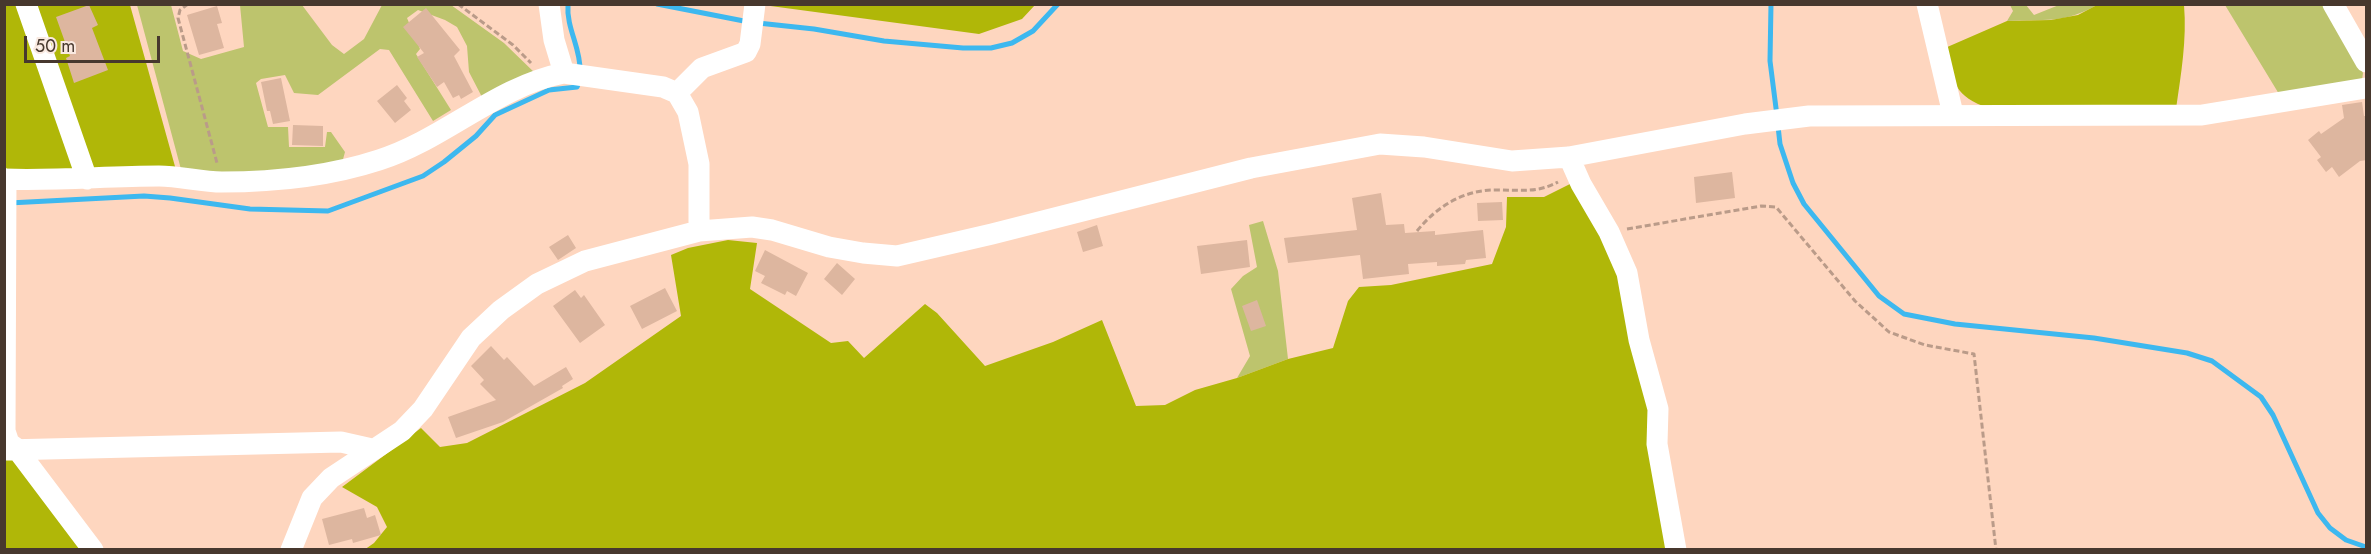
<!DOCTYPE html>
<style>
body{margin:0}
#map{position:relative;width:2371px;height:554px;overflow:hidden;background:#fed6bf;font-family:Jost,sans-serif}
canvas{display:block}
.frame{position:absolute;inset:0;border:6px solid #47382e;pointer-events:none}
.scale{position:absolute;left:24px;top:36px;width:136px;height:27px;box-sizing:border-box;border:3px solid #47382e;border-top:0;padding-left:8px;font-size:18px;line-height:21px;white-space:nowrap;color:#47382e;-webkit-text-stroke:4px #f9e9e0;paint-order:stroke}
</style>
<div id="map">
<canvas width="2371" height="554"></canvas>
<div class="frame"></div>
<div class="scale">50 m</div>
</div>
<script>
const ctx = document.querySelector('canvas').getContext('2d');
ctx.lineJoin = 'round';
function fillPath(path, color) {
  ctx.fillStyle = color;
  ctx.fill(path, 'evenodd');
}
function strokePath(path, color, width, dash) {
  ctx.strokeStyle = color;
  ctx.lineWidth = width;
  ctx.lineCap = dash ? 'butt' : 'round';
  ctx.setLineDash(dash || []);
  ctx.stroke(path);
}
fillPath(new Path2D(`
 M137 5H171L183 51 201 59 244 47 240 5H302L332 45 344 54 364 39 382 5H451L504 43 538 76 483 99 469 72 467 46 457 27 445 20 418 10 407 18 420 49 416 54 451 110 433 121 389 50 380 49 318 95 294 93 285 75 261 79 256 83 268 127H288L289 147H325L327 132H331L345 152 342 163 261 172 182 173Z
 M2010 5H2026L2034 15 2059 5H2097C2064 24 2043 19 2007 21L2013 11Z
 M2225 5H2324L2363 73 2362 80 2279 94Z
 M1263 221 1278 271 1288 359 1237 378 1250 356 1231 289 1243 276 1257 267 1249 225Z`), '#bdc46d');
fillPath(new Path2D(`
 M5 5H130L176 170H7L5 165Z
 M763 5H1035L1022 19 979 34Z
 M2097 5H2184C2187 40 2181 74 2176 109L1983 106C1952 94 1953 78 1945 48L2007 21 2051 20 2078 15Z
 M1574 182 1620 273 1653 410 1670 549 364 550 374 543 387 527 377 507 342 487 421 428 440 447 467 443 585 383 681 316 671 255 688 248 728 240 757 243 750 289 831 343 848 341 864 358 925 304 937 313 985 366 1053 342 1102 320 1136 406 1165 405 1195 390 1237 378 1288 359 1333 348 1348 301 1359 287 1391 285 1492 264 1506 227 1507 197H1544Z
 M4 454H10L89 549H5Z`), '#b0b708');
strokePath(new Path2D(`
 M568 4C566 28 581 48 580 71
 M657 4 749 22
 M1771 4 1770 61 1777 116
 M758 23 814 29 884 41 963 48H991L1012 43 1033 31 1058 4
 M1778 126 1780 144 1793 183 1804 204 1879 296 1904 314 1955 324 2094 338 2187 353 2212 361 2261 397 2273 415 2318 513 2330 528 2346 540 2366 547
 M9 203 144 196 170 198 250 209 328 211 423 176 444 162 476 136 495 115 549 90 577 87 580 80`), '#3db8ef', 5);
fillPath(new Path2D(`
 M89 5 98 25 92 28 108 70 74 83 66 58 70 56 56 17Z
 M217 6 222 23 217 24 224 48 199 55 187 15Z
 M426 8 460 50 454 56 473 92 461 99 459 95 453 98 444 82 437 87 417 57 424 53 403 27Z
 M281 78 290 121 273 124 270 111H267L261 82Z
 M397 85 407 98 404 101 411 110 395 123 377 101Z
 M2362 102 2364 116H2367V160L2360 161 2339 177 2332 167 2326 172 2317 160 2321 157 2308 140 2319 131 2321 134 2344 118 2342 105Z
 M293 125 323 126V146L292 145Z
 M1732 172 1735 198 1696 203 1694 177Z
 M1381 193 1386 225 1404 224 1405 233 1435 231V235L1483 230 1486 258 1466 260 1465 264 1437 266V262L1408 264 1409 274 1363 279 1360 255 1288 263 1284 238 1357 230 1352 198Z
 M1502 202 1503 220 1478 221 1477 203Z
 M1097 225 1103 246 1083 252 1077 232Z
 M568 235 576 248 558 260 549 247Z
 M1247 240 1250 267 1201 274 1197 246Z
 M765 250 808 273 796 296 787 291 785 295 761 283 765 276 755 271Z
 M837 263 855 279 842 295 824 279Z
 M665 288 677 311 642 329 630 306Z
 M575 290 581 298 584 295 605 325 580 343 553 306Z
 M1257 300 1266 326 1251 331 1242 306Z
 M491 346 504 360 507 357 534 386 566 367 573 379 562 386 563 388 503 422 456 438 448 417 496 400 480 384 484 380 471 366Z
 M364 508 367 518 375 515 381 535 353 543 352 539 329 545 322 519Z`), '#ddb69f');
strokePath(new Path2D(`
 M188 4 180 10 178 18 217 163
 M458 4 513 45 531 63
 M1627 229 1761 206 1776 207 1855 301 1889 332 1925 345 1974 354 1996 550
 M1417 231C1437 206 1465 189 1498 190 1520 190 1538 193 1558 182`), '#ba9b89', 3, [6, 3]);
strokePath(new Path2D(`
 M26 4 87 179
 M549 4 554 40 564 73
 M1927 4 1953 114
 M2333 4 2366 62
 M677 93 702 68 746 52 750 44 755 4
 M1569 157 1581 184 1609 232 1627 273 1639 340 1658 409 1657 444 1676 550
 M4 179C56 181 107 176 159 176 180 176 201 182 222 182 274 182 330 176 379 160 443 140 497 86 564 73L663 87 677 93 688 112 699 164V231
 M6 179 5 431 9 443 16 448 93 550
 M5 450 341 442 372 449
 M291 550 312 498 331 478 402 431 423 409 471 338 501 310 537 284 585 261 699 231 752 227 772 230 829 247 863 253 897 256 992 234 1251 168 1380 144 1424 147 1512 161 1569 157 1745 124 1809 116 2202 115 2366 88`), '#fff', 21);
</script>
